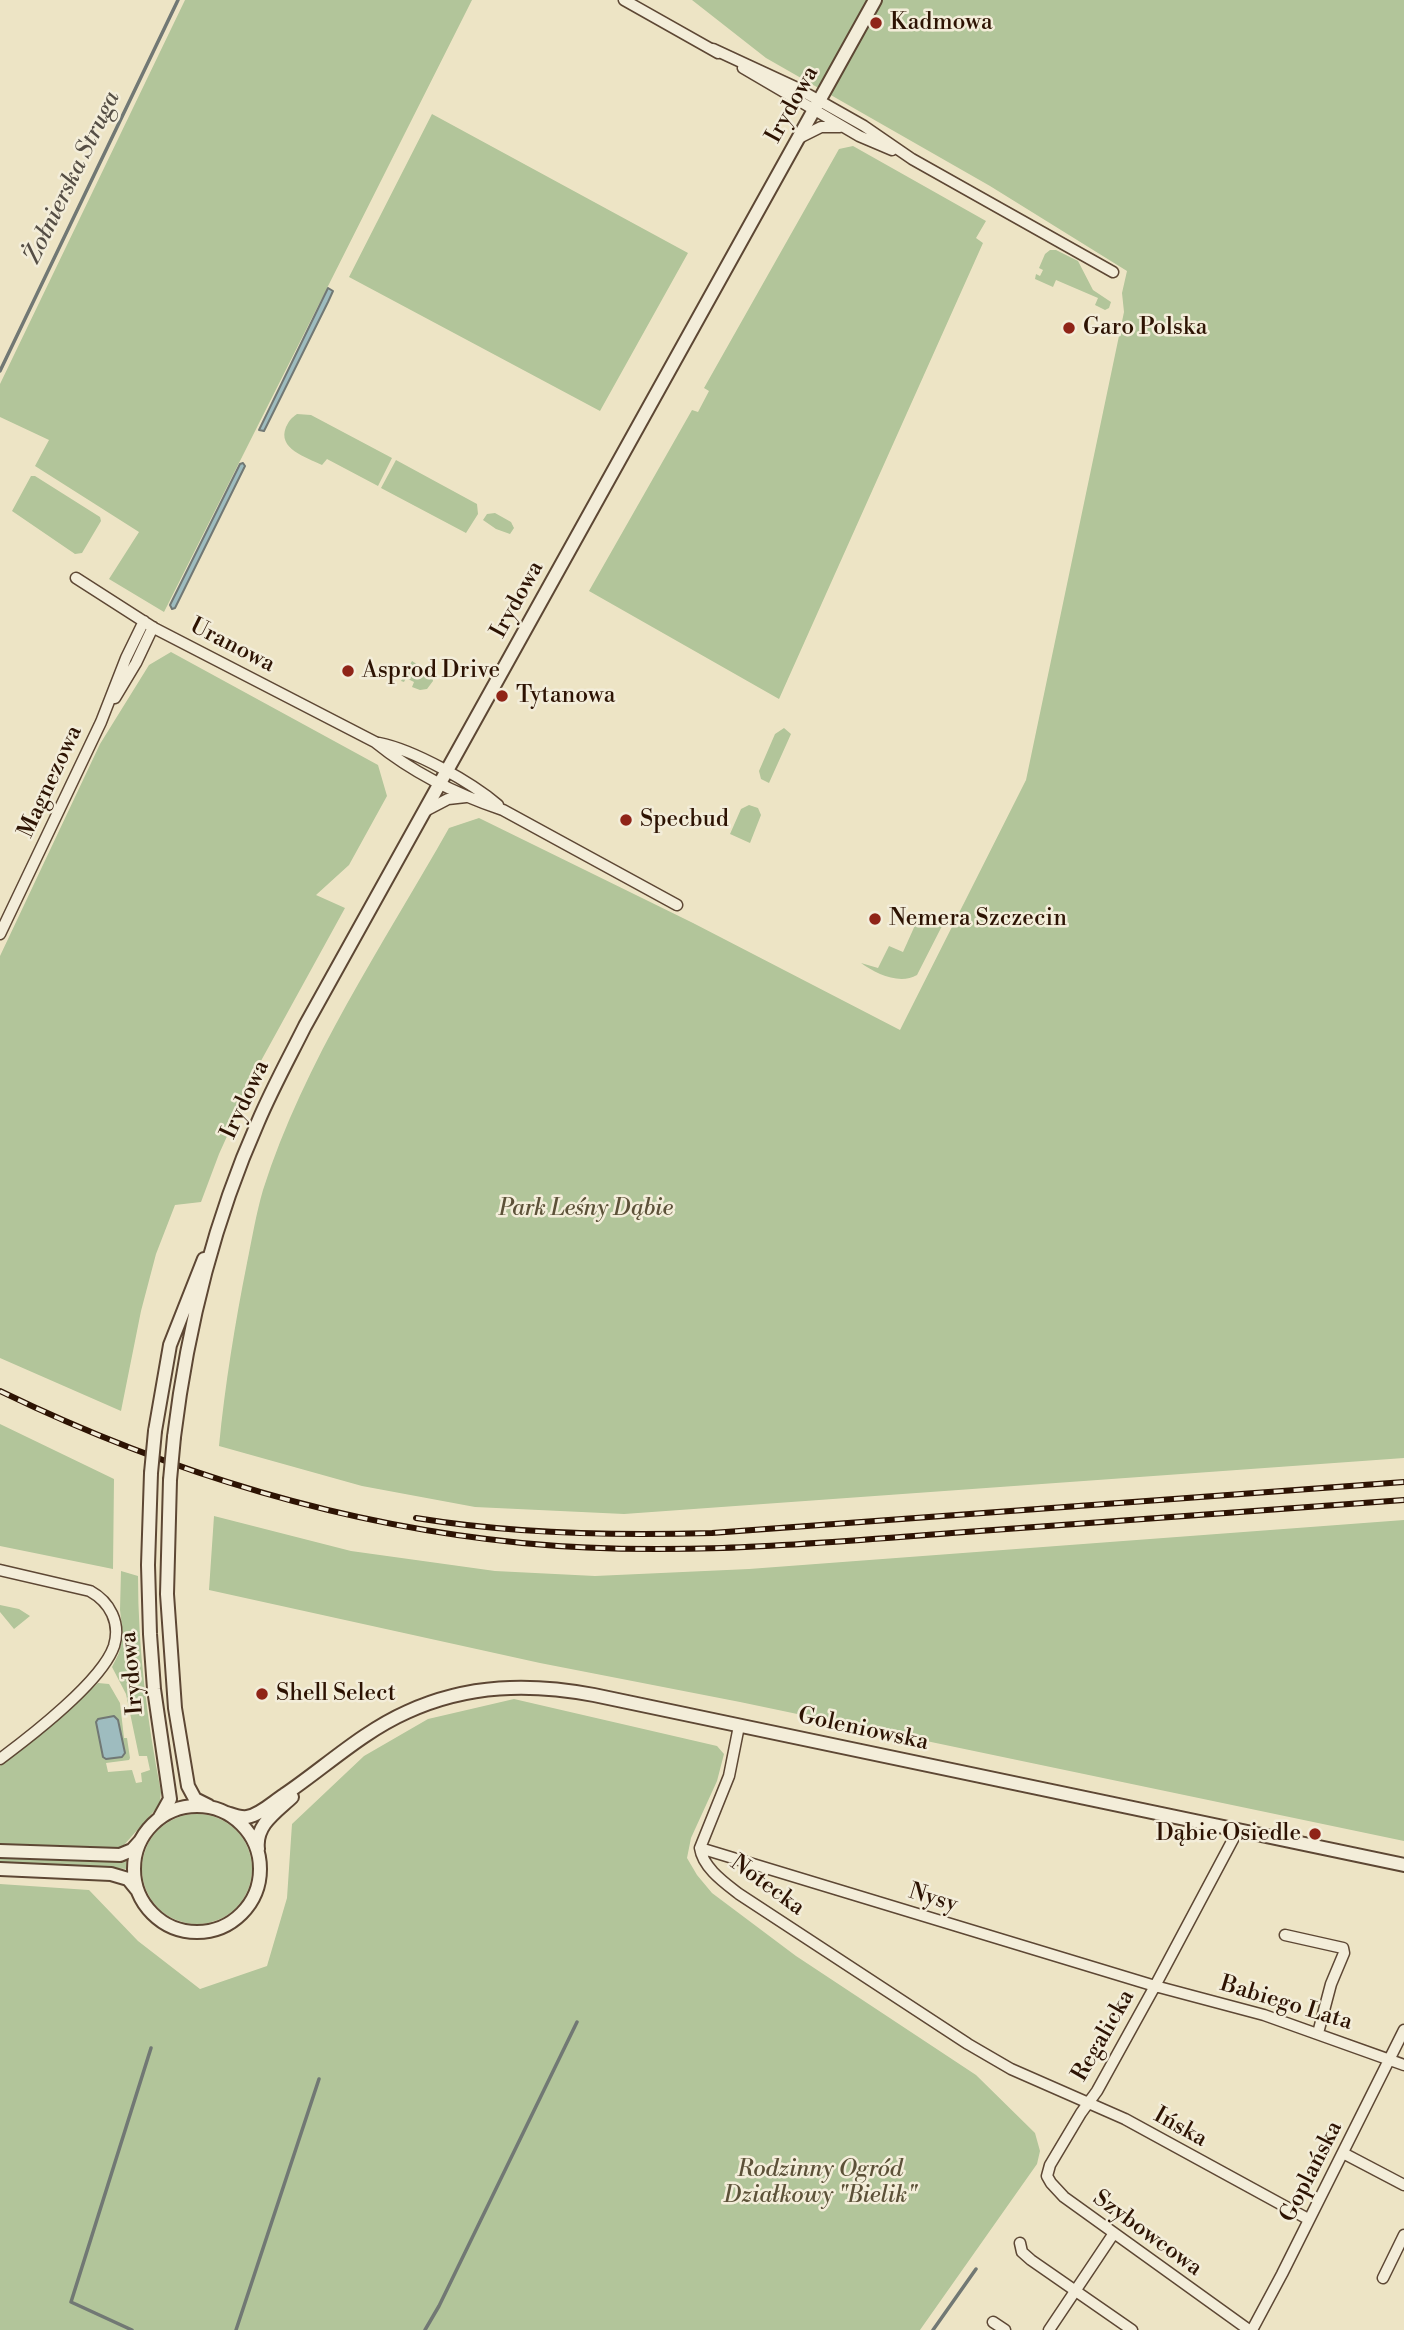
<!DOCTYPE html>
<meta charset="utf-8">
<style>
body{margin:0}
canvas{display:block;background:#ede4c5}
</style>
<canvas width="1404" height="2330"></canvas>
<script>
const ctx = document.querySelector('canvas').getContext('2d');
ctx.lineJoin = 'round';
function fillPath(path, color) {
  ctx.fillStyle = color;
  ctx.fill(path, 'evenodd');
}
function strokePath(path, color, width, dash) {
  ctx.strokeStyle = color;
  ctx.lineWidth = width;
  ctx.lineCap = dash ? 'butt' : 'round';
  ctx.setLineDash(dash || []);
  ctx.stroke(path);
}
function write(font, color, halo, rows, align = 'center') {
  ctx.font = font + ' "Libre Bodoni",serif';
  ctx.lineWidth = 5;
  ctx.setLineDash([]);
  ctx.textBaseline = 'middle';
  ctx.strokeStyle = halo;
  ctx.fillStyle = color;
  for (const [text, x, y, turn = 0] of rows) {
    ctx.save();
    ctx.translate(x, y);
    ctx.rotate((+turn || 0) * Math.PI / 180);
    ctx.textAlign = isNaN(turn) ? turn : align;
    if (halo) ctx.strokeText(text, 0, 0);
    ctx.fillText(text, 0, 0);
    ctx.restore();
  }
}
fillPath(new Path2D(`
 M185 0H472L164 612 109 579 139 532 35 466 49 440 0 417V384Z
 M692 0H1404V1458L624 1514 475 1507 362 1486 219 1446C225 1385 235 1323 247 1263 252 1239 256 1214 263 1190 304 1061 383 945 449 828L479 818 693 923 900 1030 1026 780 1124 312 1122 293 1127 271 990 186 766 58Z
 M432 114 688 253 600 411 349 277Z
 M853 146 986 221 976 238 983 243 779 699 589 591 692 410 698 412 709 391 704 388 839 149Z
 M1050 250H1056L1078 261 1093 290 1111 302 1109 308 1105 310 1095 305 1098 298 1056 280 1053 287 1035 279 1036 274 1040 276 1043 270 1039 268 1045 254Z
 M297 414 311 415 392 458 378 486 327 459 322 465C306 457 277 449 286 427 289 421 291 418 297 414Z
 M396 460 477 504 478 514 466 533 381 488Z
 M31 476H35L100 517 101 521 82 553 75 554 12 511Z
 M495 513 511 522 514 528 510 534 496 529 483 520 487 514Z
 M171 652 378 765 387 796 349 865 316 895 345 908 262 1059 219 1154 201 1202 175 1205 156 1254 141 1311 121 1411 0 1358V956L100 744 149 665Z
 M412 661 432 674 433 681 427 689 420 690 412 687 414 682 406 678 404 682 401 681Z
 M784 728 791 734 769 783 761 779 759 771 775 734Z
 M749 805 758 808 761 815 750 843 730 834 741 809Z
 M921 912 940 921 942 926 917 975C900 985 876 974 861 963L878 968 889 946 903 952Z
 M0 1424 114 1479 113 1569 0 1546Z
 M214 1516 351 1551 495 1571 595 1576 749 1569 1404 1520V1841L740 1702 540 1663 209 1590Z
 M121 1571 138 1576C138 1649 147 1720 161 1792L160 1802 155 1810 124 1845 117 1849 0 1845V1766L35 1739 98 1683 109 1684 120 1703 124 1738H127L130 1758 129 1760 106 1763 108 1772 132 1770 136 1783 142 1782 141 1773 150 1770 147 1756H139L126 1694 112 1667 119 1653 123 1635 120 1610Z
 M0 1605 19 1609 30 1616 14 1629 0 1612Z
 M514 1699 717 1746 724 1754 717 1781 691 1838 687 1858 697 1875 712 1893 796 1956 976 2075 1035 2133 1040 2151 1037 2164 920 2330H0V1884L89 1890 138 1941 200 1989 267 1966 287 1898 292 1824 364 1756 428 1719Z
 M142 1869a55 55 0 1 1 110 0a55 55 0 1 1-110 0Z
 M0 1857 111 1862 126 1860 127 1869 45 1864 0 1865Z`), '#b2c59a');
const water = new Path2D(`
 M328 288 333 291 328 302 264 431 259 430Z
 M243 463 245 466 175 608 172 609 170 605 240 464Z
 M114 1716 118 1720 125 1753 122 1757 106 1759 103 1757 96 1722 98 1719Z`);
fillPath(water, '#9ebcbf');
strokePath(water, '#717874', 2);
strokePath(new Path2D(`
 M0 371 178 0
 M132 2330 71 2302 151 2048
 M236 2330 319 2079
 M425 2330 439 2306 577 2022
 M933 2330 976 2269`), '#717874', 3.5);
const minor = new Path2D(`
 M624 0 718 53
 M713 49 795 87 864 126 912 159 1113 272
 M743 68 859 136 892 150
 M799 138 821 127H840
 M76 578 154 628 375 742C412 772 458 795 503 810L677 905
 M115 698 136 663 153 627
 M379 743C414 750 471 782 498 805
 M425 811 448 799 466 797
 M0 934 101 722 126 658 144 621
 M0 1570 90 1591C110 1602 121 1623 114 1646 102 1681 31 1736 0 1759
 M739 1726 729 1776 700 1848C703 1868 725 1883 739 1894L968 2044 1011 2069 1125 2119 1308 2219
 M1238 1830 1155 1986 1097 2091 1081 2113 1050 2165 1047 2176 1051 2183 1064 2197 1249 2330
 M700 1848 1155 1986 1264 2015 1404 2065
 M1285 1935 1343 1948 1344 1953 1331 1984 1318 2033
 M1343 2153 1404 2185
 M1020 2243 1022 2252 1031 2260 1132 2330
 M1383 2278 1404 2235
 M993 2322 1005 2330
 M1049 2330 1114 2233
 M1252 2330 1282 2274 1404 2030`);
const tertiary = new Path2D(`
 M155 1431 170 1345 204 1259
 M174 1437C187 1330 214 1221 258 1122 272 1089 289 1058 305 1026L875 0
 M151 1473 148 1565 150 1634 154 1689 170 1799 160 1817
 M170 1480 167 1594 175 1708 188 1786 195 1799 209 1806
 M134 1869a63 63 0 1 1 126 0a63 63 0 1 1-126 0Z
 M227 1813C233 1815 240 1818 247 1817 260 1815 273 1802 284 1795 324 1768 362 1732 407 1712 468 1684 530 1683 594 1695L1404 1865
 M258 1849C255 1825 276 1812 292 1797
 M0 1851 120 1855 132 1850 141 1840
 M0 1869 111 1874 128 1879 137 1890`);
strokePath(minor, '#5d4734', 13);
strokePath(tertiary, '#5d4734', 16);
strokePath(minor, '#f3edd9', 10);
strokePath(tertiary, '#f3edd9', 12);
const rail = new Path2D(`
 M0 1391C165 1471 339 1525 522 1543 665 1557 809 1544 952 1533 1103 1522 1253 1511 1404 1500
 M416 1518C514 1534 613 1536 712 1533L1404 1482`);
strokePath(rail, '#2d1303', 6);
strokePath(rail, '#f3edd9', 3.5, [10]);
const tertiaryBridge = new Path2D(`
 M151 1473 155 1431
 M170 1480 174 1437`);
strokePath(tertiaryBridge, '#5d4734', 16, []);
strokePath(tertiaryBridge, '#f3edd9', 12);
for (const [x, y, r, color] of [
 [876,23,7,"#8f2418"],
 [1069,328,7,"#8f2418"],
 [348,671,7,"#8f2418"],
 [502,696,7,"#8f2418"],
 [626,820,7,"#8f2418"],
 [875,919,7,"#8f2418"],
 [262,1694,7,"#8f2418"],
 [1315,1834,7,"#8f2418"]
]) {
  const dot = new Path2D();
  dot.arc(x, y, r, 0, 2 * Math.PI);
  ctx.fillStyle = color;
  ctx.fill(dot);
  strokePath(dot, '#f3edd9', 2.5);
}
write('23px', '#2d1303', '#f3edd9', [
 ["Kadmowa",890,23],
 ["Garo Polska",1083,328],
 ["Asprod Drive",362,671],
 ["Tytanowa",516,696],
 ["Specbud",640,820],
 ["Nemera Szczecin",889,919],
 ["Shell Select",276,1694],
 ["Dąbie Osiedle",1301,1834,"right"]
], 'left');
write('23px', '#2d1303', '#f3edd9', [
 ["Irydowa",793,105,-61],
 ["Irydowa",518,600,-61],
 ["Uranowa",232,646,27],
 ["Magnezowa",51,782,-65],
 ["Irydowa",246,1100,-65],
 ["Irydowa",133,1673,-95],
 ["Goleniowska",863,1730,12],
 ["Notecka",767,1886,36],
 ["Nysy",933,1899,17],
 ["Babiego Lata",1286,2004,17],
 ["Regalicka",1104,2036,-60],
 ["Ińska",1180,2128,29],
 ["Goplańska",1312,2172,-63],
 ["Szybowcowa",1147,2234,36]
]);
write('italic 23px', '#5c5138', '#f3edd9', [
 ["Park Leśny Dąbie",586,1209],
 ["Rodzinny Ogród",820,2170],
 ["Działkowy \"Bielik\"",820,2196]
]);
write('italic 24px', '#554e45', '#f3edd9', [
 ["Żołnierska Struga",73,178,-64]
]);
</script>
